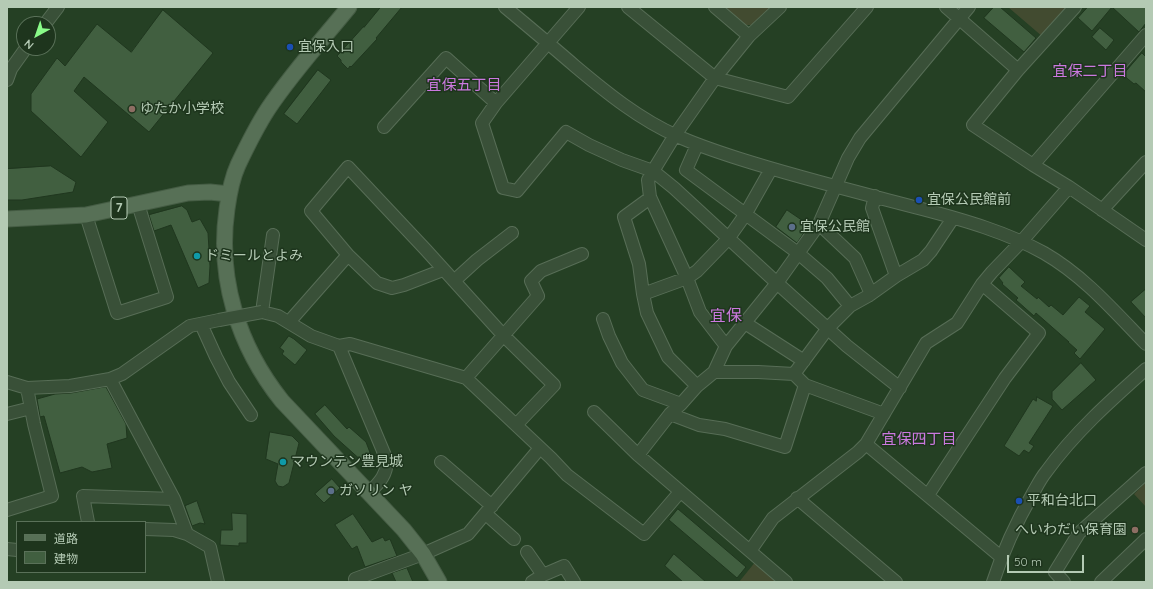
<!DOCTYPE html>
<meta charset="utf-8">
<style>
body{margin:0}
#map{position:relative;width:1153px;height:589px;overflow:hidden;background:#254024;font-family:Quicksand,"Noto Sans JP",sans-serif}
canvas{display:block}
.frame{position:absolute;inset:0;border:8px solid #b4cab4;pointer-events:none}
.legend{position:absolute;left:16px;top:521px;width:130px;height:52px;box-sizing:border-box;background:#1e351d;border:1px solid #5a7159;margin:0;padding:5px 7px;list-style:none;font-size:12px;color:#b4cab4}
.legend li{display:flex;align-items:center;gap:8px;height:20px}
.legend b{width:20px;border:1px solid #5a7159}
.north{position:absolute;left:16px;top:16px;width:40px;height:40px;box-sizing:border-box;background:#1e351d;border:1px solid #5a7159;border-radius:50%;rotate:220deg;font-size:11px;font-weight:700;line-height:16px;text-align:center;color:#b4cab4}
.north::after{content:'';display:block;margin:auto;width:14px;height:18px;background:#89fb88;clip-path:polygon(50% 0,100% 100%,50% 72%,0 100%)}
.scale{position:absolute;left:1007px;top:555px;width:77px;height:18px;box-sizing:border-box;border:2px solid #b4cab4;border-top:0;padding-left:5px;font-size:12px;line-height:14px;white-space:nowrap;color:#b4cab4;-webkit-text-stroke:3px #1e351d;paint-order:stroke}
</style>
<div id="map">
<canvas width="1153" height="589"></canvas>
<div class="frame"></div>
<ul class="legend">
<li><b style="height:5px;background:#577056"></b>道路</li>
<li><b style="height:11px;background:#415f40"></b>建物</li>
</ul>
<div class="north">N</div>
<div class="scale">50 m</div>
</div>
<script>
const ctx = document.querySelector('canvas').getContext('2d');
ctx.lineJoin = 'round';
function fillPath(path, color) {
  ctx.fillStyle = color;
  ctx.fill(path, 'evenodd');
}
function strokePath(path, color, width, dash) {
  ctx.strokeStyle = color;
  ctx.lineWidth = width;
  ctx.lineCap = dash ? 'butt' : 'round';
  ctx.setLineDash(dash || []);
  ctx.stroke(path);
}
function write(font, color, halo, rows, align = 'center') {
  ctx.font = font + ' Quicksand,"Noto Sans JP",sans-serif';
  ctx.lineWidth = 3;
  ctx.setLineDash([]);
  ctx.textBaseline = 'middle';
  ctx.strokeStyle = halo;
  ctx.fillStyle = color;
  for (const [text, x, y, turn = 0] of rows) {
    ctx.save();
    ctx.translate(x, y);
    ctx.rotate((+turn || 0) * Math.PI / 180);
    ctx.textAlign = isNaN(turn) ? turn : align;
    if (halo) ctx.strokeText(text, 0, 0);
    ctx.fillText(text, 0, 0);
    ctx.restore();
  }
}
fillPath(new Path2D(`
 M723 7H771L752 25H744Z
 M1008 7H1069L1043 37Z
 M1146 482V507L1134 494Z
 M756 561 780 582H739Z`), '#424b30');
const building = new Path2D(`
 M381 7H402L376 38 377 39 351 67 350 66 348 69 341 62V60L337 56 364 26V27Z
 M994 7H1000L1036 38 1024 52 984 18Z
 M1088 7H1146V23L1139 32 1112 7 1092 31 1078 18Z
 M163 10 213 53 149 132 84 77 74 91 108 122 81 157 31 111V94L57 58 65 66 97 24 131 52Z
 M1100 28 1114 40 1106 50 1092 37Z
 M1142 53 1146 57V92L1136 83 1134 84 1123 75Z
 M318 70 331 80 297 124 284 114Z
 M51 166 76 182 73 192 22 200H7V169Z
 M182 206 187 210 192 222 200 219 208 233 210 266 209 283 198 288 171 225 154 231 149 215Z
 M787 210 809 225 797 243 776 227Z
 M1009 267 1025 282 1021 286 1037 299 1038 297 1049 307 1051 305 1063 315 1079 297 1090 306 1085 312 1105 329 1080 359 1074 353 1077 350 1068 342H1069L1036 313 1034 316 1016 300 1018 298 1002 284 1003 283 999 278Z
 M1146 289V318L1131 302Z
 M289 336 294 339 307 350 295 365 282 354 284 351 280 348Z
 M1081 363 1096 380 1062 410 1052 399V392Z
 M106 387 126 424 127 438 107 444 112 468 92 472 82 467 60 473 44 416 40 417 37 399 55 394 71 393Z
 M1037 397 1053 406 1029 443 1034 446 1029 453 1024 450 1019 456 1004 446 1033 399 1036 401Z
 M325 405 347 429 349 427 366 442 371 455 369 460 363 462 334 436 315 414Z
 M270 432 292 436 299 443 289 483 283 487 278 486 275 481 278 464 266 459Z
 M332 479 340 488 324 503 315 494Z
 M197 501 205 524 200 523 192 526 185 506Z
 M678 509 746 567 737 578 669 520Z
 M232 513 247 514V543H239V546L220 545 221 530H232Z
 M353 514 372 542 383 537 385 541 390 539 397 556 365 567 357 546 352 549 335 525Z
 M674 554 706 582H683L665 566Z
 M407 568 413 582H396L392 573Z`);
fillPath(building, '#415f40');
strokePath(building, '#20371f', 1);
const minor = new Path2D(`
 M505 7C529 27 553 47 576 67 607 93 639 119 677 136 697 145 718 152 740 159 800 178 861 193 922 209 964 220 1006 232 1044 253 1084 276 1114 311 1146 344
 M579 7 496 103 482 123 503 188 517 191 566 132 589 145 622 160 653 171 674 188 777 283 847 346 900 388
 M628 7 715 78 788 97 867 7
 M715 7 749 36
 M946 7 1018 70
 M1075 7 1018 70 973 125 1033 165 1069 187 1146 240
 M45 24 58 7
 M7 80 11 69 26 48
 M384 127 446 58 496 103
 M697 145 686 170 798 253 827 278 850 306
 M1033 165 1146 35
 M875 196 872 208 896 276
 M1102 210 1146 162
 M86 215 117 313 167 297 138 204
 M819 224 855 258 871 294
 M273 235 262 312 278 316 311 336 339 346 350 344 466 378 551 458 567 475 644 534 680 492
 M443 270 404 285 392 288 377 283 348 255 311 211 348 167 426 250 503 335 554 385 516 425
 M454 281 477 260 512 233
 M643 294 639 264 624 217 650 198
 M603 319 609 336 622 363 643 390 681 404
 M289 322 348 255
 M745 323 804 361
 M201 324 216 357 229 382 251 415
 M339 346 386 458C389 473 379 483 369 493
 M726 346 700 312 687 278 650 197 648 180 653 171 675 135 715 78 749 36 780 7
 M714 372H758L794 374 805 385 884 414
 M794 374 828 328 850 306 868 296 896 276 923 260 931 251 953 218
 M466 378 538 296 531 281 541 271 582 254
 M110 379 174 499 187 534 210 547 218 582
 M7 382 27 388 70 386 110 379 122 374 190 326 219 320
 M697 386 668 357 647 313 643 294 687 278 697 271 728 239 745 215 771 169
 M594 412 638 455 786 582
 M7 414 31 408
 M670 414 699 425 725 429 785 447 805 385
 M866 444 1001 557
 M638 455 670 414 681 404 697 386 714 372 726 346 777 283 819 224 848 158 860 138 969 7
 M441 462 492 506
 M928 495 1005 378 1039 333 982 284
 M797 498 896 582
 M7 510 52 496 34 424 27 388
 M486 514 514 539
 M88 522 83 496 174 499
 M145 529 174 530 187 534
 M7 549 17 550
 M750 551 773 518 858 452 866 444 926 343 957 323 982 284 992 272 1021 242 1069 187
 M527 552 543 575
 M356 582 355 579 423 554 468 534 540 448
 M532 582 543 575 564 566 574 582
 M993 582C1003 551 1017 521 1033 493 1037 486 1041 478 1046 472 1074 433 1110 401 1146 369
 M1064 582 1055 572 1079 533 1146 473
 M1101 582 1146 539`);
const major = new Path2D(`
 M349 7C322 40 292 73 268 109 257 126 247 146 238 165 232 178 229 194 227 209 217 278 238 346 282 401L404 530 423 554 439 582
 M7 219 86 215 188 193 210 192 229 194`);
strokePath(minor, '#576d56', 14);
strokePath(major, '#455c44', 17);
strokePath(minor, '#395038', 12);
strokePath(major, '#577056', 15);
const minorBridge = new Path2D(`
 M219 320 262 312`);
strokePath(minorBridge, '#576d56', 14, []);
strokePath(minorBridge, '#395038', 12);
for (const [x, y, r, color] of [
 [290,47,4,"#1a4fb4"],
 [132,109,4,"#8d6e63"],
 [919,200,4,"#1a4fb4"],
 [792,227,4,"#5c6f8a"],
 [197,256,4,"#0f9aa8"],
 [283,462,4,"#0f9aa8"],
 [331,491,4,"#5c6f8a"],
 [1019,501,4,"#1a4fb4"],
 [1135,530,4,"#8d6e63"]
]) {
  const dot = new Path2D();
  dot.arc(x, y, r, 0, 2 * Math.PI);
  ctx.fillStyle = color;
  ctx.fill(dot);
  strokePath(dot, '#1e351d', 1.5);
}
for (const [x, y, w] of [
 [119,208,16]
]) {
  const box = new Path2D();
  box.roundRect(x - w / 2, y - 11, w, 22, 3);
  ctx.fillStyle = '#1e351d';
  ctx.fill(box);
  strokePath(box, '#b4cab4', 1);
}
write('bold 13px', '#b4cab4', null, [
 ["7",119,208]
]);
write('14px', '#b4cab4', '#1e351d', [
 ["宜保入口",298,47],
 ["ゆたか小学校",140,109],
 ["宜保公民館前",927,200],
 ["宜保公民館",800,227],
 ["ドミールとよみ",205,256],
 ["マウンテン豊見城",291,462],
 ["ガソリン ヤ",339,491],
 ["平和台北口",1027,501],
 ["へいわだい保育園",1127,530,"right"]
], 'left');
write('15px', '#cb79df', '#1e351d', [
 ["宜保二丁目",1090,71],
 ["宜保五丁目",464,85],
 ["宜保四丁目",919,439]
]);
write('16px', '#cb79df', '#1e351d', [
 ["宜保",726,316]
]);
</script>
